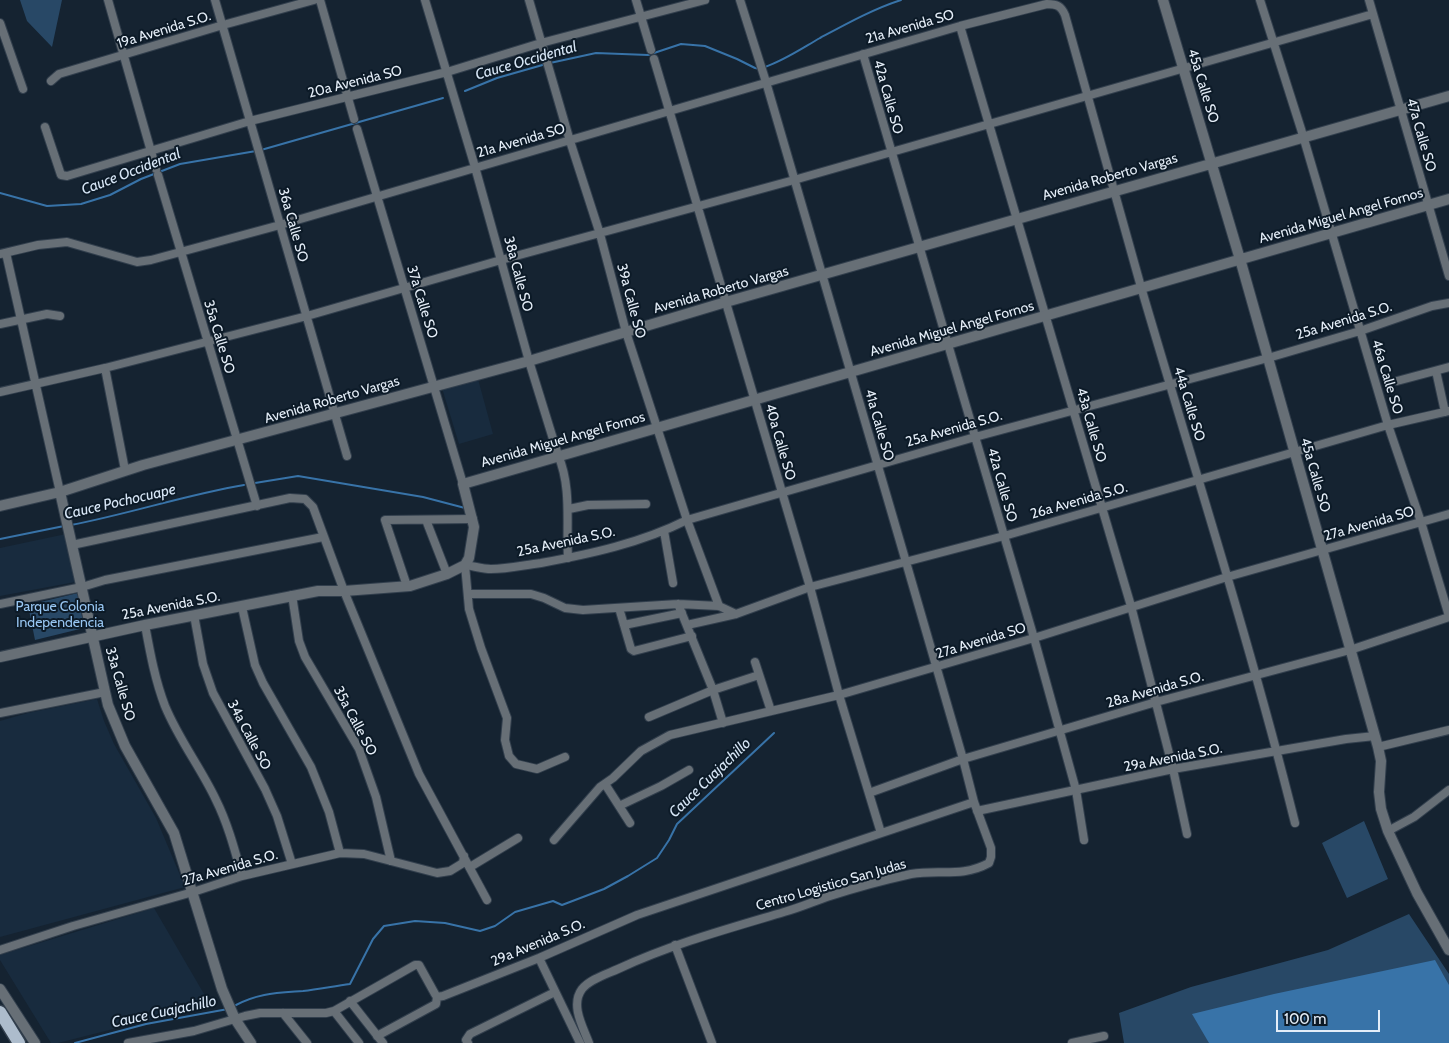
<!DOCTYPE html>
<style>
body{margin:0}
#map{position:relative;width:1449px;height:1043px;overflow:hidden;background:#152331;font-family:Cabin,sans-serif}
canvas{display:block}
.scale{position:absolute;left:1276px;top:1010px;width:104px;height:22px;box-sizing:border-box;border:2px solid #e5eef8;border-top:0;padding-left:6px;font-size:15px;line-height:18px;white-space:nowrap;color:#e5eef8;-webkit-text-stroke:4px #0c1a27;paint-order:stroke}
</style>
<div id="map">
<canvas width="1449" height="1043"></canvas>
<div class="scale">100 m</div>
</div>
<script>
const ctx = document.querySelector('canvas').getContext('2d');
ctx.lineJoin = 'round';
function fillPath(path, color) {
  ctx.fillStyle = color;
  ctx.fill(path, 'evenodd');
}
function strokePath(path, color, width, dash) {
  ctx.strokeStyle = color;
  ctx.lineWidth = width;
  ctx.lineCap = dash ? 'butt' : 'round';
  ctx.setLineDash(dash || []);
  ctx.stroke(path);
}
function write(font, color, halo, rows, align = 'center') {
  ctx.font = font + ' Cabin,sans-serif';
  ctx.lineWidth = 4;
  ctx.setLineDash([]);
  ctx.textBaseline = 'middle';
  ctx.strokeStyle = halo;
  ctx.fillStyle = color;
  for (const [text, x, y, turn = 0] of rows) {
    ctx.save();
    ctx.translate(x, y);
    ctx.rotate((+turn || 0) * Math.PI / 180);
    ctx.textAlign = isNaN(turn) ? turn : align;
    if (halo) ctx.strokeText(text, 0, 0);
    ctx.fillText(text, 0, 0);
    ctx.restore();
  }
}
fillPath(new Path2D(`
 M478 379 493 434 459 444 442 388Z
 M66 534 75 582 0 596V548Z
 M97 699 104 721 114 744 156 818 185 887 0 937V721L28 713Z
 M154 908 204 994 209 1008 137 1023 58 1043H51L0 960V955Z`), '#182b3e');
fillPath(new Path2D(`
 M20 0H62L52 47 27 21Z
 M78 593 84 628 35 640 28 605Z
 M1364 821 1388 879 1347 898 1322 843Z
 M1409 914 1449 974V1043H1124L1119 1013 1191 987 1328 950Z`), '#284866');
fillPath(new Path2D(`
 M1435 960 1449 985V1043H1209L1192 1014 1274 994Z`), '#3873a8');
strokePath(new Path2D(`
 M550 63 596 53 648 55 681 44 705 46 737 59 755 68 760 69
 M765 67C785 60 801 49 820 38 846 24 873 9 901 0
 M465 91 497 78 546 64
 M261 150 443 98
 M0 193 47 206 81 204 110 195 141 179 180 164 256 151
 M255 483 298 476 423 497 465 508
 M71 525C129 514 185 495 244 485
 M0 539 64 526
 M234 1006C258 993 277 993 303 991 319 989 335 986 350 984L373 939 384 926 415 921 445 923 480 931 495 926 515 912 553 901 562 905 604 889 628 876 657 858 669 840 677 824 774 733
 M75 1043 146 1024 228 1009`), '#3873a8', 2);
const minor = new Path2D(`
 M108 0 156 169
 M215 0 347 456
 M320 0 354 119
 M425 0 475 167 529 361 558 455C572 488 566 523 568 558
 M529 0 570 141 600 234 626 332 687 520 719 606
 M636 0 651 50
 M1260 0 1301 129 1388 425 1421 522 1449 616
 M1369 0 1449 276
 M0 23 23 89
 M960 26 1131 606 1173 769 1187 834
 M863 54 1034 638 1076 790 1084 840
 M654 59 810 587 839 695 881 833
 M51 81 59 74 223 25 314 0
 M45 127 61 175 67 176 250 121 447 72 541 43 705 0
 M357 129 463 484
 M158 175 257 506
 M6 253 60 492
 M0 254 38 245 67 242 137 262 151 260 280 225 960 26 1047 4C1057 4 1061 6 1065 15 1091 106 1115 197 1141 287 1193 465 1250 642 1295 823
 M0 324 47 314 60 316
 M105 368 125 470
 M1436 371 1445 412
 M1397 381 1449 367
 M0 392 105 368 307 316 501 260 794 180 1373 14
 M569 509 588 505 646 504
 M426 520 447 574
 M664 531 673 583
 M72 545 290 498 305 499 313 507 344 591 419 774 487 900
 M407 586 385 520 473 519
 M468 594H531L544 598 565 608 583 610 678 604 719 606 736 614
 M292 595 299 641 305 657 359 749 376 797 391 861
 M0 604 82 587 105 580 323 537
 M678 604 713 690 723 723
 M242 607 255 665 263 683 311 767 329 812 340 853
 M619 608 631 649 634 651 692 636
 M194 615 203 664 213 693 265 789 277 816 292 864
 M145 625C150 652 155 680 165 706 179 740 201 768 216 800 228 824 235 851 242 876
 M624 625 682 613
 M687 625 736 614 810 587 1004 536 1388 425 1449 411
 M755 662 771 711
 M0 713 105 692
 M649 717 713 690 759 675
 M1378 747 1449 730
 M565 757 537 769 516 764 509 756 505 740 507 718 481 648 469 609 465 565C473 566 483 569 491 569 508 569 524 565 541 563 590 554 641 543 687 520L975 437 1268 358 1360 331 1432 306 1449 303
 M605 784 630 823
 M869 793 963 759 1156 702 1350 650 1449 617
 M619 806 661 786 689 770
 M977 811 1173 769 1346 739 1375 736
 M1388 831 1414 817 1449 790
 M554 840 600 787 613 778 641 751 670 735 839 695 1034 638 1227 577 1449 514
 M470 867 518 838
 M675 945 712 1043
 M0 950 73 926 193 892 242 876 340 853 364 854 437 873 450 871 463 863 464 856
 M539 958 580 1043
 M350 1001 383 1043
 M334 1011 359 1043
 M283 1013 307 1043
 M377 1036 436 1004 437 997
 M128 1043 194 1031 245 1016 260 1013H326L334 1011 415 965H419L435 994 437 997 443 996 539 958 637 915 974 802
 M468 1043 466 1040 470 1034 555 992
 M589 1043C583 1027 570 1005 582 989 590 979 607 974 618 969 672 944 727 929 784 912 799 908 815 901 830 896 857 887 884 880 911 874 940 869 961 878 989 863L991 857V848L974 802 963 759 906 562 766 82 740 0
 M1072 1043 1104 1036`);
const tertiary = new Path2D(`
 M1163 0 1242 266 1378 747 1381 761 1379 792 1381 809 1388 831 1417 893 1449 950
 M60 492 108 705 125 746 174 833 222 989 235 1019 251 1043
 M0 506 60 492 143 465 529 361 726 302 1449 96
 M0 657 145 625 318 591H344L410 586 447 574 465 565 469 558 474 527 463 484 1449 199
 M0 989 35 1043`);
const primary = new Path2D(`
 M0 1012 19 1043`);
strokePath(minor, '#323f4d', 10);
strokePath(tertiary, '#323f4d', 12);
strokePath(primary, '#323f4d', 15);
strokePath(minor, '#676f76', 8);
strokePath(tertiary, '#676f76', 10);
strokePath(primary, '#adbccc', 12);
write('14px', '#e5eef8', '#0c1a27', [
 ["21a Avenida SO",910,27,-16],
 ["19a Avenida S.O.",164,30,-17],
 ["20a Avenida SO",355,82,-14],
 ["45a Calle SO",1203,86,73],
 ["42a Calle SO",888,97,74],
 ["47a Calle SO",1421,135,74],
 ["21a Avenida SO",521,141,-16],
 ["Avenida Roberto Vargas",1110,177,-16],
 ["Avenida Miguel Angel Fornos",1341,216,-16],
 ["36a Calle SO",293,225,74],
 ["38a Calle SO",518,274,75],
 ["Avenida Roberto Vargas",721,290,-16],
 ["39a Calle SO",631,301,75],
 ["37a Calle SO",422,302,73],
 ["25a Avenida S.O.",1344,321,-17],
 ["Avenida Miguel Angel Fornos",952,329,-16],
 ["35a Calle SO",219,337,73],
 ["46a Calle SO",1387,377,73],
 ["Avenida Roberto Vargas",332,400,-16],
 ["44a Calle SO",1189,404,73],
 ["41a Calle SO",879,425,74],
 ["43a Calle SO",1091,425,74],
 ["25a Avenida S.O.",954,429,-16],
 ["Avenida Miguel Angel Fornos",563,440,-16],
 ["40a Calle SO",780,442,74],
 ["45a Calle SO",1315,475,74],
 ["42a Calle SO",1002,485,74],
 ["26a Avenida S.O.",1079,501,-16],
 ["27a Avenida SO",1369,524,-16],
 ["25a Avenida S.O.",566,542,-12],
 ["25a Avenida S.O.",171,606,-11],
 ["27a Avenida SO",981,641,-17],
 ["33a Calle SO",120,684,74],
 ["28a Avenida S.O.",1155,690,-16],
 ["35a Calle SO",355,721,62],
 ["34a Calle SO",249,735,62],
 ["29a Avenida S.O.",1173,758,-11],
 ["27a Avenida S.O.",230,868,-16],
 ["Centro Logistico San Judas",831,885,-16],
 ["29a Avenida S.O.",538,943,-23]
]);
write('14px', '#98c6f2', '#0c1a27', [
 ["Parque Colonia",60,607],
 ["Independencia",60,623]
]);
write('italic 15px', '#d7e6f6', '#0c1a27', [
 ["Cauce Occidental",526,61,-16],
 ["Cauce Occidental",131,172,-21],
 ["Cauce Pochocuape",120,502,-13],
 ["Cauce Cuajachillo",710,778,-44],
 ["Cauce Cuajachillo",164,1012,-12]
]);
</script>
